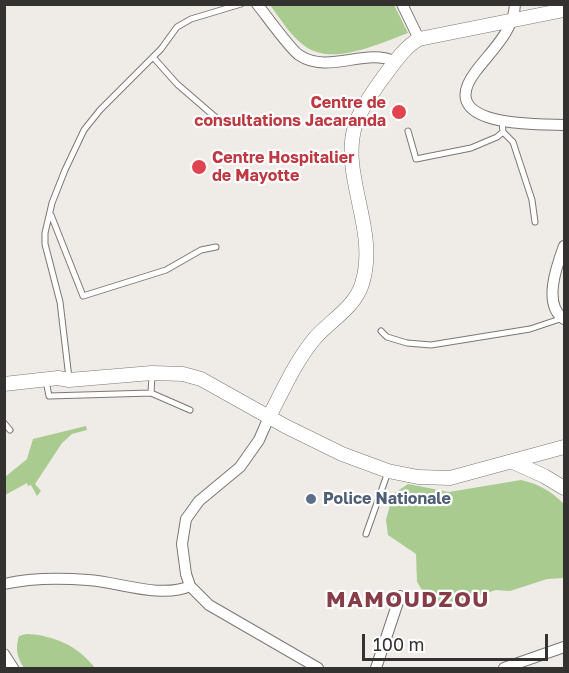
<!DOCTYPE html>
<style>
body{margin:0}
#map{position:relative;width:569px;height:673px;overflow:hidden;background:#efebe7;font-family:"Golos Text",sans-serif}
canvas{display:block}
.frame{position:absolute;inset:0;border:6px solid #333230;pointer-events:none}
.scale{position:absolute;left:362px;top:634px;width:186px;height:27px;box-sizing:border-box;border:3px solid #333230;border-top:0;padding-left:8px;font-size:18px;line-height:21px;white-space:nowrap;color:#333230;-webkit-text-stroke:4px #fff;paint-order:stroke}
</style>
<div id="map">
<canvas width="569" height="673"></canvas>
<div class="frame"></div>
<div class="scale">100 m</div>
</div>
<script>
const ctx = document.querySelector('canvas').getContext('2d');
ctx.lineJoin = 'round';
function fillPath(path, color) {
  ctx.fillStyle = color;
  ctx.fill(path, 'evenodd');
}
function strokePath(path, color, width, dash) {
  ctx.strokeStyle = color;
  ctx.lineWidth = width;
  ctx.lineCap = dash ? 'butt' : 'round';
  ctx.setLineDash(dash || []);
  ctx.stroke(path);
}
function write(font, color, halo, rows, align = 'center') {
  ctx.font = font + ' "Golos Text",sans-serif';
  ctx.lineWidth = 4.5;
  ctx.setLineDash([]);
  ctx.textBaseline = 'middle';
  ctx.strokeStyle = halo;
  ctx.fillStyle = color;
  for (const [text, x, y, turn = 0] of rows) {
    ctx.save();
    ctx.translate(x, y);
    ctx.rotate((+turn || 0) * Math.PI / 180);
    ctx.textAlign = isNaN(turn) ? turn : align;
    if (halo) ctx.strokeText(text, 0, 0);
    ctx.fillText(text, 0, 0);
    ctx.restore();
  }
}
fillPath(new Path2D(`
 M270 5H394L408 33C380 43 334 66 306 47 291 37 280 18 270 5Z
 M86 426 87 430 72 434 62 443 35 484 41 491 37 496 31 485 28 486 27 483 5 495V477L27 459 33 439Z
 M521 480C539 484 551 491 564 504V578L547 579 510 591 496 590 458 602 441 604 424 593 417 582 416 554 388 535 386 520 393 494 408 484 449 492Z
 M26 634C54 635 78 646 95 668H24C17 657 15 649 19 636Z`), '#a9cb8f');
const service = new Path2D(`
 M153 57 177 84 221 122
 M408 131 416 159 471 148 497 137 503 132 502 121
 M503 132 513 142 532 200 535 222
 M51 215 83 296 166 270 201 250 216 247
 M381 331 387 337 407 343 431 345 530 329 563 318
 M69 378 60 302 45 244V233L52 203 65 170 84 130 100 110 161 49 177 27 191 19 241 4
 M46 381 49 396 151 393 152 375
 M151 393 190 410
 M4 423 10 430
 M366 534 388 472`);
const minor = new Path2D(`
 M257 4C266 15 290 49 299 55 329 75 365 47 396 62
 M402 4 419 39
 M515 4C514 31 491 51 476 71 433 127 534 124 564 125
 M564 246C557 265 542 305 564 319
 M269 417 259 440 240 467 199 501 186 519 182 544 186 574 190 586 209 605 318 668
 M4 584C30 578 62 578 88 580 119 582 161 599 190 586
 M4 654 13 668
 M376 668 400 596
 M504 668 564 647`);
const tertiary = new Path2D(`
 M4 384 58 378 69 380 152 373 183 374 201 379 285 426 342 454 388 471 418 477 450 478 564 447
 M269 417C283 390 295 362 315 338 330 321 355 307 362 284 379 230 340 176 355 126 360 110 372 93 382 79 393 65 403 48 419 39L564 10
 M513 462 544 476 564 488`);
strokePath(service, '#7b7874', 7);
strokePath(minor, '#7b7874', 12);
strokePath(tertiary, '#7b7874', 15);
strokePath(service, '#fff', 5);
strokePath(minor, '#fff', 10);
strokePath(tertiary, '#fff', 14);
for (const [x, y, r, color] of [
 [399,112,8,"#e0444e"],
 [199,167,8,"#e0444e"],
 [311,499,6,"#5c6f8a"]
]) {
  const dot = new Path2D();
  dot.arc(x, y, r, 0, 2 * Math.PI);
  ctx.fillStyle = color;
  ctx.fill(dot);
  strokePath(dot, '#fff', 2);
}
write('bold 16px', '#be3a42', '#fff', [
 ["Centre de",386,103],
 ["consultations Jacaranda",386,121],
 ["Centre Hospitalier",212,158,"left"],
 ["de Mayotte",212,176,"left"]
], 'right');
write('bold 16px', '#4e5e75', '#fff', [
 ["Police Nationale",323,499]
], 'left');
ctx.letterSpacing = '1.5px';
write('bold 22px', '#863d47', '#fff', [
 ["MAMOUDZOU",408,600]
]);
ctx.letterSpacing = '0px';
</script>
